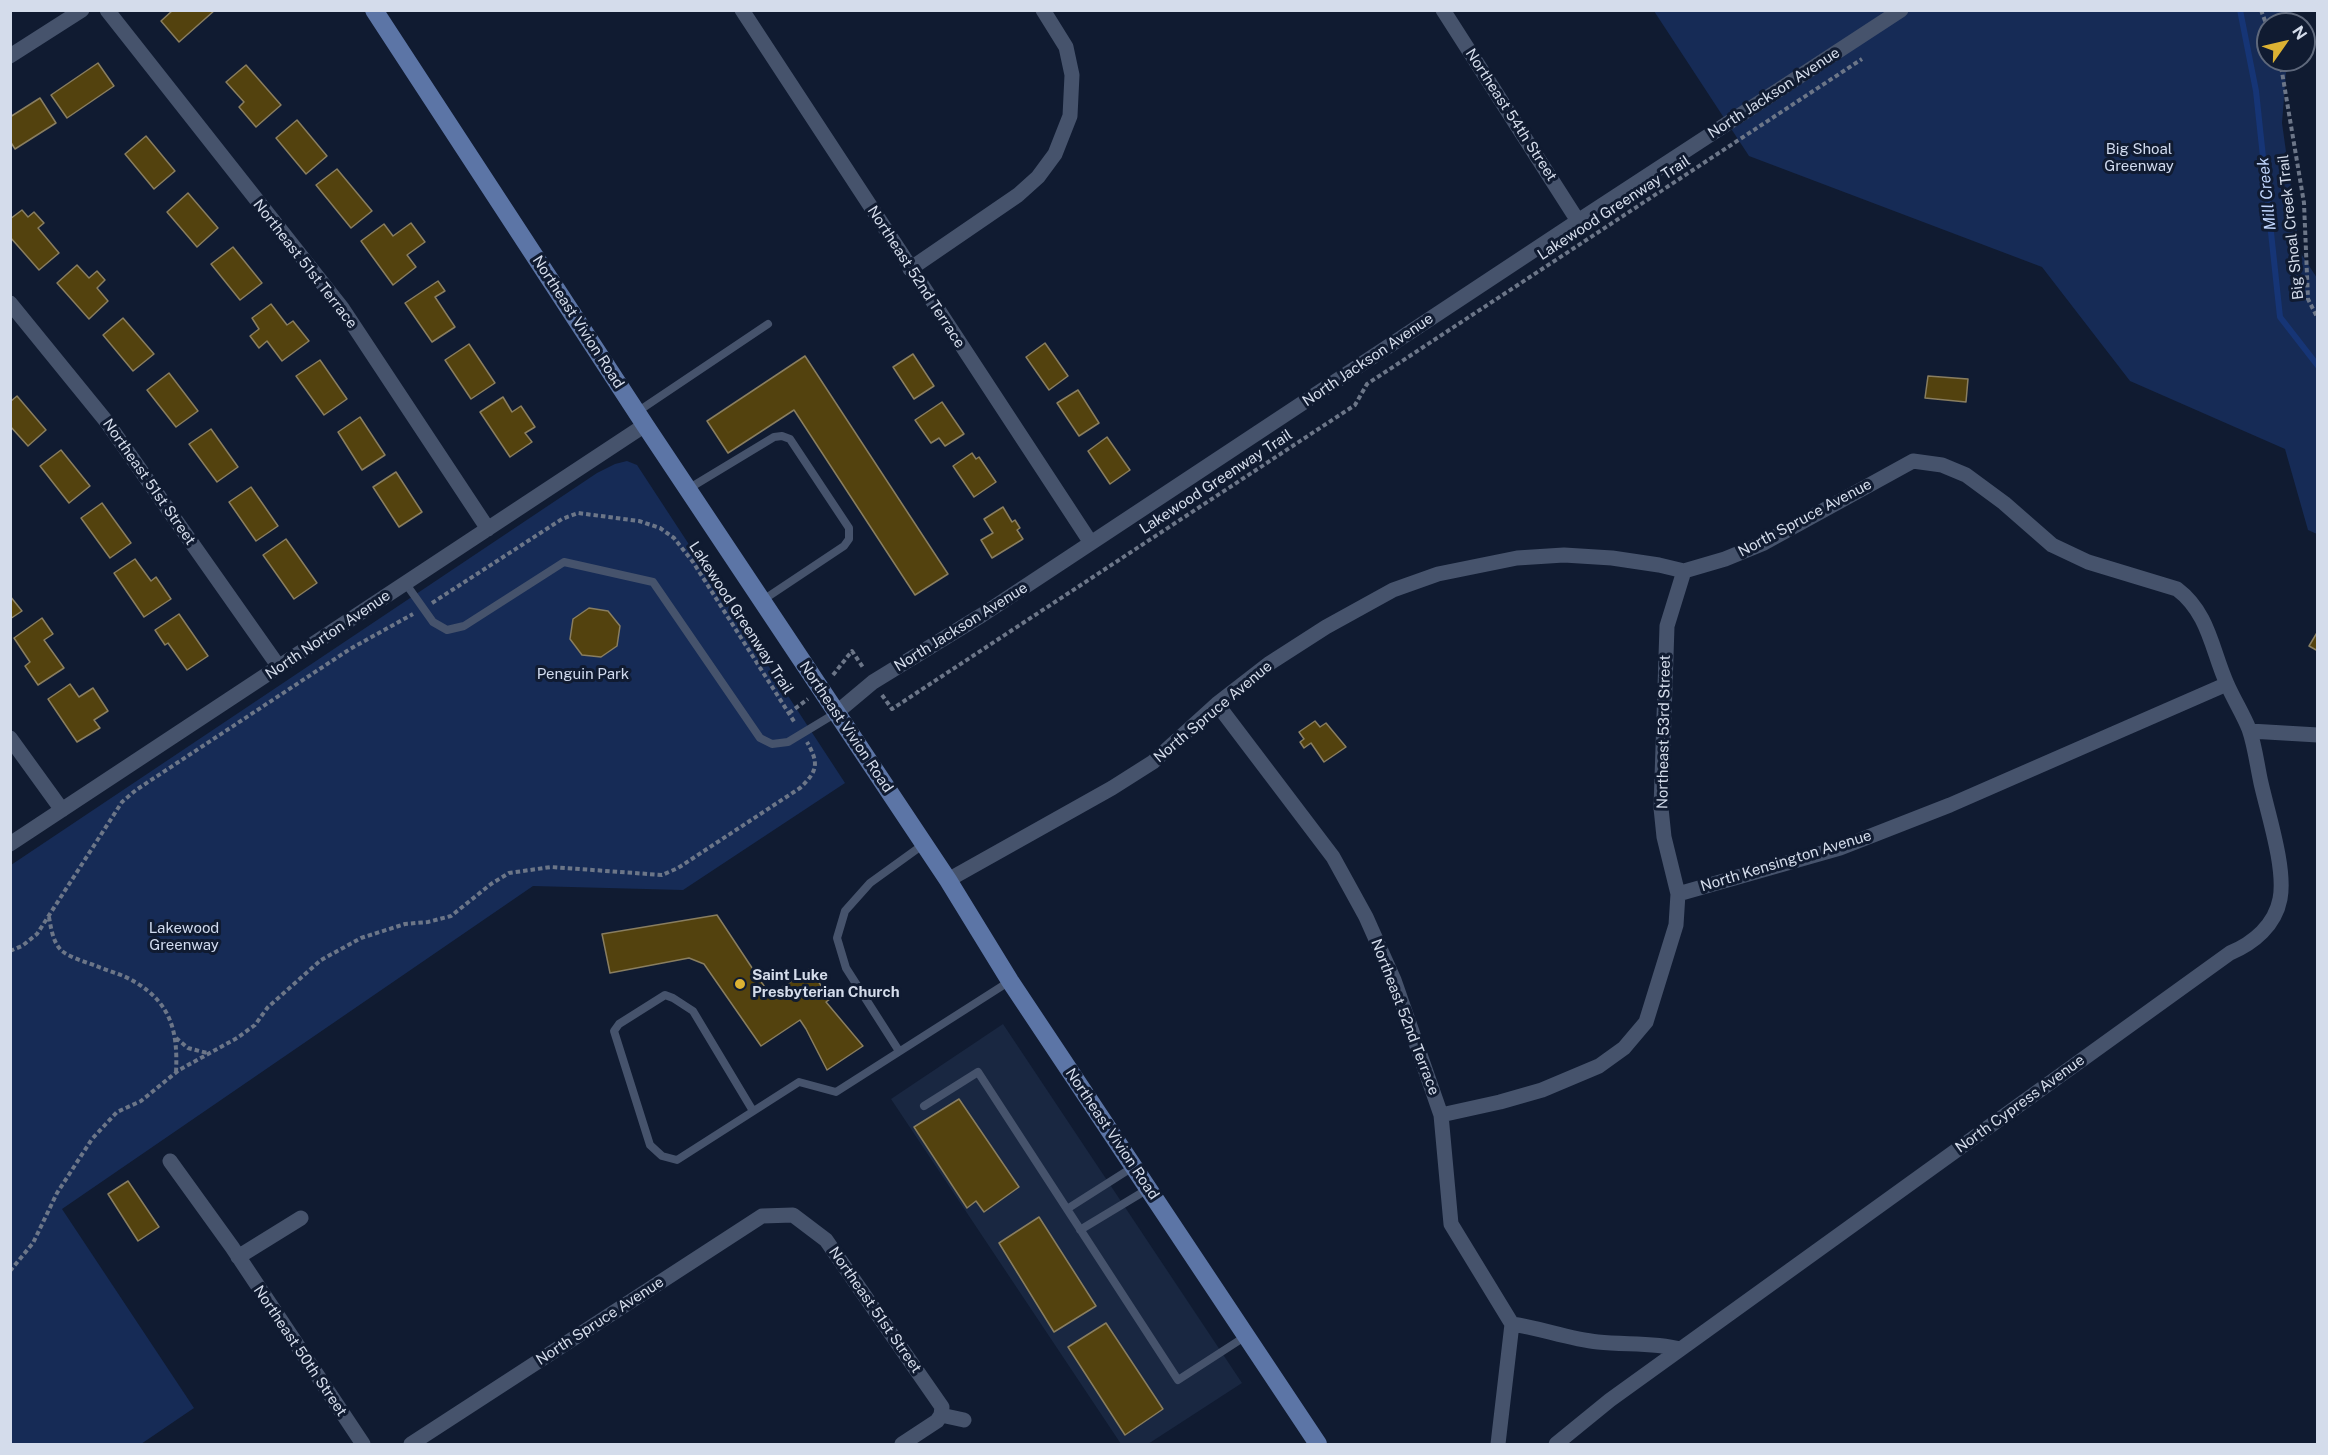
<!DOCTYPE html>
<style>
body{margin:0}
#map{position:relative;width:2328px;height:1455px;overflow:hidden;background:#101b31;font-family:"Public Sans",sans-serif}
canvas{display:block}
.frame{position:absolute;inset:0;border:12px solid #d4dceb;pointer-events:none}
.north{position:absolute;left:2256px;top:12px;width:60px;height:60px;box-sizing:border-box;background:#101b31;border:2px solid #5e687b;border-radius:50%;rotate:56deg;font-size:16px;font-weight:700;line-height:24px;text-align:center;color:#d4dceb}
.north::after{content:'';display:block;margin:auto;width:21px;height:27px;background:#dcb233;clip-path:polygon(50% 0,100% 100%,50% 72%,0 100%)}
</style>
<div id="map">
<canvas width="2328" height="1455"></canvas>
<div class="frame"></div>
<div class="north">N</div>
</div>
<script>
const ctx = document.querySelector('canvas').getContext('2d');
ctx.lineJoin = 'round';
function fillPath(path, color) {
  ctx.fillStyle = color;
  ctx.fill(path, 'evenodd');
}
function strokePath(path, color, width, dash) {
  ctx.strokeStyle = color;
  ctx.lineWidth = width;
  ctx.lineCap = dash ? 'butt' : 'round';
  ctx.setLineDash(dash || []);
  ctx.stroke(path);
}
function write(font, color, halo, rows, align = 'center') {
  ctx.font = font + ' "Public Sans",sans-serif';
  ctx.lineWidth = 6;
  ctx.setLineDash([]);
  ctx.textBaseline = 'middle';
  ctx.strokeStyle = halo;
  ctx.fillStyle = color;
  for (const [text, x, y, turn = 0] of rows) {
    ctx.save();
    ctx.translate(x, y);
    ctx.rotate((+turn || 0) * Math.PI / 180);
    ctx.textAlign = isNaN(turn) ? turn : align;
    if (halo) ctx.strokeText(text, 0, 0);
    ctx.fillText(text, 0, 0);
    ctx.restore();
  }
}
fillPath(new Path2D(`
 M1003 1024 1242 1383 1148 1444H1121L891 1099Z`), '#192741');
fillPath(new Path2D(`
 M1654 11H2291L2290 24H2268V60H2287L2282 123 2300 252 2317 278V534L2308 530 2285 449 2130 381 2042 267 1749 156Z
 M627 461 637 465 845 783 683 890 533 886 62 1209 194 1408 141 1444H11V865L597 473 615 464Z`), '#162b56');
strokePath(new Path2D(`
 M2240 10 2256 91 2280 317 2318 366`), '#163576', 6);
const building = new Path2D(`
 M173 10H215L179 42 161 21Z
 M98 63 114 86 67 118 51 95Z
 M246 65 281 105 256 127 239 107 244 102 226 82Z
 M40 98 56 123 15 149 10 141V117Z
 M297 120 327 156 306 174 276 138Z
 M146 136 175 171 154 189 125 154Z
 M337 169 372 211 351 228 316 185Z
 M188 193 218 228 197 247 167 212Z
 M22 210 28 217 34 212 44 223 38 228 59 253 39 270 10 237V219Z
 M411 223 425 242 407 255 416 267 393 285 361 241 384 224 393 236Z
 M233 247 262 283 240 300 211 264Z
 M77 265 89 278 97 271 105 280 97 288 108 301 89 319 57 283Z
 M438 281 445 291 435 297 455 327 432 342 405 303Z
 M271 304 287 325 293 321 309 341 282 361 267 341 259 348 250 336 259 329 252 318Z
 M123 318 154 354 133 371 103 335Z
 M1045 343 1068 376 1049 390 1026 357Z
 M469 344 495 383 471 399 445 360Z
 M913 354 934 386 914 399 893 367Z
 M805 356 948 574 915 595 794 410 728 453 707 421Z
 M320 360 347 399 324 415 296 376Z
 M169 373 198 411 176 427 147 390Z
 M1928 376 1968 379 1966 402 1925 398Z
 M1078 390 1099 423 1079 436 1057 403Z
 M17 396 46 430 28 446 10 426V402Z
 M503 397 512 412 521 406 535 427 525 433 532 442 510 457 480 412Z
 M942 402 964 434 945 446 939 438 931 443 915 420Z
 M360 417 385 455 362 470 338 432Z
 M211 429 238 467 217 482 189 444Z
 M1107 437 1130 470 1110 484 1088 451Z
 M61 450 90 486 69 503 40 466Z
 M972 453 976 459 979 457 996 482 974 497 953 466Z
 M396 472 422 512 399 527 373 487Z
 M251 487 278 526 256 541 229 502Z
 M102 503 131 543 110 558 81 518Z
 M1003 507 1012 522 1015 520 1020 528 1017 530 1023 539 992 558 981 540 993 533 984 519Z
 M286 539 317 583 294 599 263 555Z
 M135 559 151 581 156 577 171 599 144 617 114 573Z
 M10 596 22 611 10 619Z
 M589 608 608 611 620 626 617 646 601 657 582 655 570 639 573 619Z
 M179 614 208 656 187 670 168 643 165 645 155 630Z
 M42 618 53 634 44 640 64 668 38 685 25 666 30 662 14 638Z
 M2318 631V651L2309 646Z
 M70 684 79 697 93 688 108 711 94 720 100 728 77 742 48 699Z
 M1315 721 1320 727 1326 723 1346 747 1324 762 1311 743 1304 748 1300 742 1304 739 1299 732Z
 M717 915 770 995 810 969 830 999 826 1002 863 1046 827 1070 806 1029 800 1020 761 1046 704 964 689 958 610 973 602 934Z
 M959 1099 1019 1187 984 1212 976 1201 967 1208 914 1127Z
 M128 1181 159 1227 138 1241 108 1194Z
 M1039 1217 1096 1306 1054 1332 999 1243Z
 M1106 1323 1163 1409 1125 1435 1068 1347Z`);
fillPath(building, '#53420e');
strokePath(building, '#897e60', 1.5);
strokePath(new Path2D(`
 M2261 10 2268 29
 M2280 60 2304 203 2308 299 2318 319
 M432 603 562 519 578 513 639 521 660 528 674 538 693 562 795 723
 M833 675 852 651 864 669
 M882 695 892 709 1355 405 1367 384 1862 59
 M789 713 808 699
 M49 917C51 928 53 943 62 951 71 958 86 962 96 966 109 971 124 975 135 982 172 1004 178 1033 176 1073
 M10 951 22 946 37 934 122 802 136 790 350 649 413 614
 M176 1038 188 1048 207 1053
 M10 1271 33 1243 57 1193 92 1139 117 1112 141 1101 179 1070 237 1038 255 1025 268 1007 321 960 361 938 405 924 428 922 451 916 491 884 509 873 551 867 662 875 678 868 800 788C818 771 819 763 807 742`), '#6c7688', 4, [4.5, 3]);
strokePath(new Path2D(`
 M637 412 768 324
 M688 489 774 437 782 436 790 439 849 528V539L844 546 763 600
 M406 584 433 622 447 630 464 626 564 562 653 582 760 738 772 744 788 742 836 713
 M899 1051 846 968 837 938 845 911 870 883 924 844
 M924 1106 978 1072 1178 1380 1246 1336
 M753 1111 693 1011 673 998 665 995 619 1024 614 1031 650 1145 662 1156 677 1160 799 1082 836 1092 1010 981
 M1067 1209 1133 1167
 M1080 1230 1148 1189`), '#46536c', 8);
strokePath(new Path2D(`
 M107 10 342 308 488 529
 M742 10 1091 543
 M1443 10 1578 221
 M10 56 82 10
 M910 269 1018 195 1038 177 1055 154 1070 116 1072 75 1066 47 1043 10
 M10 303 106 421 279 667
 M1217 704 1333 857 1366 917 1394 980 1441 1115 1451 1224 1512 1324 1498 1444
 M836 713 873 682 982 615 1578 221 1901 10
 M2250 731 2318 735
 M10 738 62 810
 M10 844 645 425
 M948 880 1112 788 1153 762 1217 704 1270 663 1326 627 1393 590 1438 574 1517 558 1564 555 1612 558 1659 565 1684 571 1725 559 1764 543 1913 461 1942 465 1966 475 2004 503 2052 545 2088 562 2177 589C2209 613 2212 651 2227 684 2234 700 2243 714 2249 729 2255 746 2257 765 2261 783 2268 814 2286 869 2280 899 2275 925 2254 943 2230 953L1610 1400 1556 1444
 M1678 894 1840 848 1950 805 2227 684
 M1441 1115 1500 1102 1542 1090 1599 1066 1624 1048 1646 1022 1676 925 1678 894 1664 837 1661 808 1667 626 1684 571
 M170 1161 232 1247 363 1444
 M238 1257 301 1218
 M1512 1324C1541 1328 1568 1339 1598 1342 1626 1345 1653 1342 1680 1349
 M941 1415 964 1420
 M411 1444 762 1216 793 1215 826 1240 942 1407 941 1415
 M902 1444 937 1421 941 1415`), '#46536c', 15);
strokePath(new Path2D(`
 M374 10 645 425 948 880 1010 981 1318 1444`), '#5c75a6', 18);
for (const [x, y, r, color] of [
 [740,984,6,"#dcb233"]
]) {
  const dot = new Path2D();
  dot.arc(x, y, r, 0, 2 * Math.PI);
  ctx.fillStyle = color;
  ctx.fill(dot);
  strokePath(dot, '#101b31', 2);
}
write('15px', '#d4dceb', '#101b31', [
 ["North Jackson Avenue",1774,93,-33],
 ["Northeast 54th Street",1511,115,57],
 ["Lakewood Greenway Trail",1614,208,-33],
 ["Big Shoal Creek Trail",2291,227,-96],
 ["Northeast 51st Terrace",305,264,52],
 ["Northeast 52nd Terrace",916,277,57],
 ["Northeast Vivion Road",578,322,57],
 ["North Jackson Avenue",1368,360,-34],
 ["Northeast 51st Street",149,482,55],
 ["Lakewood Greenway Trail",1216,482,-33],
 ["North Spruce Avenue",1805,518,-28],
 ["Lakewood Greenway Trail",741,618,57],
 ["North Jackson Avenue",961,627,-32],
 ["North Norton Avenue",328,635,-34],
 ["North Spruce Avenue",1213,712,-40],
 ["Northeast Vivion Road",846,727,56],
 ["Northeast 53rd Street",1664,732,-89],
 ["North Kensington Avenue",1786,861,-17],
 ["Northeast 52nd Terrace",1405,1017,69],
 ["North Cypress Avenue",2020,1104,-36],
 ["Northeast Vivion Road",1112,1134,56],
 ["Northeast 51st Street",875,1310,55],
 ["North Spruce Avenue",600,1321,-33],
 ["Northeast 50th Street",300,1351,56]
]);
write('15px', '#d1dbef', '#101b31', [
 ["Big Shoal",2139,149],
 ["Greenway",2139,166],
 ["Penguin Park",583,674],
 ["Lakewood",184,928],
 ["Greenway",184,945]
]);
write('bold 15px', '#d4dceb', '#101b31', [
 ["Saint Luke",752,975],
 ["Presbyterian Church",752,992]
], 'left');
write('italic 16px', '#c2d7fe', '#101b31', [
 ["Mill Creek",2267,194,-96]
]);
</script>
